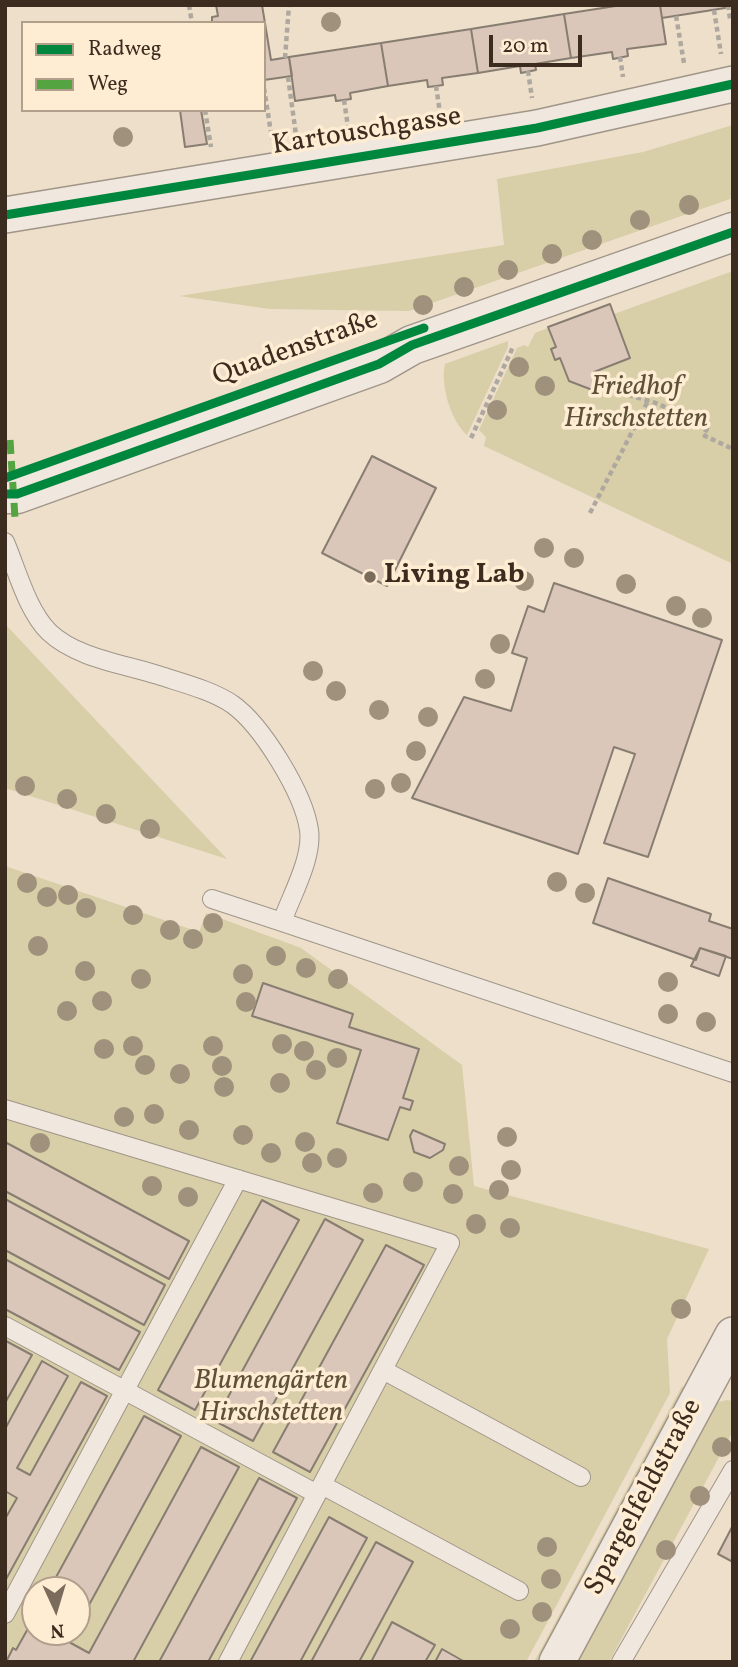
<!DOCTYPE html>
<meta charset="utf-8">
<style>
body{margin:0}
#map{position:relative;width:738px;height:1667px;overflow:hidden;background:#eedfca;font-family:Vollkorn,serif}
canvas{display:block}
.frame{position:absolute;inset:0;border:7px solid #3b2c1f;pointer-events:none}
.legend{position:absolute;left:21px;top:21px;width:245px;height:91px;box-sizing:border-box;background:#feecd3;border:2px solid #b09f8b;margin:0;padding:9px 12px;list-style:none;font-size:21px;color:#3b2c1f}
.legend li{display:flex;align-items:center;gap:14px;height:35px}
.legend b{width:35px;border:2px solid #b09f8b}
.north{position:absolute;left:21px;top:1576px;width:70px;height:70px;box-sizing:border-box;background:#feecd3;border:2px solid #b09f8b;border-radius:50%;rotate:176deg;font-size:19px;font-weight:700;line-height:28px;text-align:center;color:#3b2c1f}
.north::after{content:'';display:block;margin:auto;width:24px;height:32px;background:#7a6b5b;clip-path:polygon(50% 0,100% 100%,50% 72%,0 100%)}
.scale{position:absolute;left:489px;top:35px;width:93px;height:32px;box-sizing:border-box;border:4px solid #3b2c1f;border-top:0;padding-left:9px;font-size:21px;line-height:24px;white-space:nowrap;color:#3b2c1f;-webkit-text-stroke:5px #feecd3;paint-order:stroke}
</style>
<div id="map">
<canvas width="738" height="1667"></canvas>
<div class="frame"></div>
<ul class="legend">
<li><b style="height:9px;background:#00873e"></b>Radweg</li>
<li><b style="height:9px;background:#54a441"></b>Weg</li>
</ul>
<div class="north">N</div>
<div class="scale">20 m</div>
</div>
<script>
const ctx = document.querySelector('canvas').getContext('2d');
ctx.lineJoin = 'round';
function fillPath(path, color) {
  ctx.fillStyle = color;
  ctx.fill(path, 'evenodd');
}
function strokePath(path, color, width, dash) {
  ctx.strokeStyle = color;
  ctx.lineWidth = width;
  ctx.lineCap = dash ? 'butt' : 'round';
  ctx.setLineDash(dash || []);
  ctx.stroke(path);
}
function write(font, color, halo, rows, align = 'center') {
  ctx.font = font + ' Vollkorn,serif';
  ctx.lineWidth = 7;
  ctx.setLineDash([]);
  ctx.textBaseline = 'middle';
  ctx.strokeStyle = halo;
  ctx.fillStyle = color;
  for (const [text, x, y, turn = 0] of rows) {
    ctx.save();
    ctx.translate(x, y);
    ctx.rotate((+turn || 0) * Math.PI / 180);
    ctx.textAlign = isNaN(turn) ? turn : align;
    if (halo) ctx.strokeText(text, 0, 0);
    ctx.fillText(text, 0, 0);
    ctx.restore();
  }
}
fillPath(new Path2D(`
 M733 125V198L409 311 270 309 179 296 504 245 497 179 643 152Z
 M733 271V564L484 446 486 437 479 430 517 348 524 345 528 347 535 333 610 304 614 314Z
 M508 341V347L467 435C451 421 440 385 445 364Z
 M5 624 227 859 5 788Z
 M5 866 199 932 206 913 301 948 462 1065 474 1186 709 1249 667 1339 670 1393 526 1662H5ZM35 1590H77V1632H35Z
 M682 1386 688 1392 543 1662H534Z
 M727 1400 733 1401V1431L609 1662H567L715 1403Z`), '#d8cea8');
const building = new Path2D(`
 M216 5H262L271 60 289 57 292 76 264 80V23H212V17L218 16Z
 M622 5H660L666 44 627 49 628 56 613 59 612 52 571 58 564 14Z
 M660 5H724L725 8 662 18Z
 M564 14 571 58 535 64 536 70 521 73 520 66 478 73 471 29Z
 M471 29 478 73 442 78 443 85 436 86 428 87 427 80 388 86 381 43Z
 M381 43 388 86 350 93 351 99 336 101 335 95 295 101 289 57Z
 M180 110H201L207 144 185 147Z
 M610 304 630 358 594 372 602 376 595 391 569 381 560 358 555 360 551 349 556 347 548 327Z
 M372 456 436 488 387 586 322 553Z
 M554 583 722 640 648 857 604 843 635 754 614 747 578 854 412 798 464 697 511 711 527 658 512 653 528 606 544 612Z
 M608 878 711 914 709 921 733 929V959L700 948 696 960 593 923Z
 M700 948 726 956 719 976 691 966Z
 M263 983 353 1014 349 1027 419 1049 403 1098 413 1101 410 1110 400 1107 388 1140 337 1123 361 1050 252 1016Z
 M413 1130 445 1144 443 1150 430 1158 414 1152 410 1136Z
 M5 1142 189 1241 169 1279 5 1191Z
 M5 1199 165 1285 144 1325 5 1250Z
 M262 1200 299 1220 195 1410 158 1390Z
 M325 1219 363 1240 253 1441 215 1421Z
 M386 1245 424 1265 310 1472 273 1452Z
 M5 1259 140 1332 119 1370 5 1309Z
 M6 1341 32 1355 5 1403V1342Z
 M42 1361 68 1376 17 1468 30 1475 81 1382 107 1396 5 1581V1519L17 1498 5 1491V1429Z
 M144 1416 181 1436 77 1627V1590H49Z
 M201 1447 239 1467 133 1662H6L13 1648 16 1650 35 1616V1632H74L69 1642 89 1653Z
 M259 1478 297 1498 208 1662H159Z
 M329 1517 367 1538 300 1662H250Z
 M732 1527H733V1562L718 1554Z
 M376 1542 413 1562 359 1662H311Z
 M392 1622 435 1645 425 1662H371Z
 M442 1649 465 1662H435Z`);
fillPath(building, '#dbc6ba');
strokePath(building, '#877d71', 2);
const service = new Path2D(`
 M5 542C17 570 27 610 49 632 76 658 124 664 158 675 182 683 211 690 232 704 262 725 304 794 309 830 313 858 291 896 282 922L733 1073
 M212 899 282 922
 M5 1109 450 1243 228 1662
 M5 1326 317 1494
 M383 1370 581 1477
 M322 1485 519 1591
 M5 1614 238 1179
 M621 1662 733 1470`);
const minor = new Path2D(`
 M5 215 537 128 733 84
 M557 1662 733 1335`);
const tertiary = new Path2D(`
 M5 494H17L379 364 412 345 733 232`);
strokePath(service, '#a09588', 20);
strokePath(minor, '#a09588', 38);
strokePath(tertiary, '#a09588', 41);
strokePath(new Path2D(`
 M189 5 192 23
 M728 5 730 19H733
 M714 10 721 54
 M676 16 684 63
 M620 57 623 77
 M285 58 289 5
 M528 71 532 98
 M288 77 296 135
 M436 86 440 113
 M264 88 272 139
 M344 100 348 127
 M205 110 211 147
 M612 390 659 404 707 429 703 435 733 449
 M471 438 513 347
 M590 513 648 401`), '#afa89f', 4.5, [5, 3.5]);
strokePath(service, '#f0e8de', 18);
strokePath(minor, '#f0e8de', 35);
strokePath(tertiary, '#f0e8de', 38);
strokePath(new Path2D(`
 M10 440 15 518`), '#54a441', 7, [14, 7]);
strokePath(new Path2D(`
 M5 215 537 128 733 84
 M5 478 424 328
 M5 494H17L379 364 412 345 733 232`), '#00873e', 9);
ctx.fillStyle = '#9f917b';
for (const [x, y] of [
 [331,22],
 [123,137],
 [689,205],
 [640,220],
 [592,240],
 [552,254],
 [508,270],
 [464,287],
 [423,305],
 [519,367],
 [545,386],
 [497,410],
 [544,548],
 [574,558],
 [524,581],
 [626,584],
 [676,606],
 [702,618],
 [500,644],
 [313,671],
 [485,679],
 [336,691],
 [379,710],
 [428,717],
 [416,751],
 [401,783],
 [25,786],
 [375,789],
 [67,799],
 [106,814],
 [150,829],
 [557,882],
 [27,883],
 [585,893],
 [68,895],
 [47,897],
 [86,908],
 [133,915],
 [213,923],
 [170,930],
 [193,939],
 [38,946],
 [276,956],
 [306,968],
 [85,971],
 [243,974],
 [141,979],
 [338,979],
 [668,982],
 [102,1001],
 [246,1002],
 [67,1011],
 [668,1014],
 [706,1022],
 [282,1044],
 [133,1046],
 [213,1046],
 [104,1049],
 [304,1051],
 [337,1058],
 [145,1065],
 [222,1066],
 [316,1070],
 [180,1074],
 [280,1083],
 [224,1087],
 [154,1114],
 [124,1117],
 [189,1130],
 [243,1135],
 [507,1137],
 [305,1142],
 [40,1143],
 [271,1153],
 [337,1158],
 [312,1163],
 [459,1166],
 [511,1170],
 [413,1182],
 [152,1186],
 [499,1190],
 [373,1193],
 [453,1194],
 [188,1197],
 [476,1224],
 [510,1228],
 [681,1309],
 [722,1447],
 [700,1496],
 [547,1547],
 [666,1550],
 [551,1579],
 [542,1612],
 [510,1629]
]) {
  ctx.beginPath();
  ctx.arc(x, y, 10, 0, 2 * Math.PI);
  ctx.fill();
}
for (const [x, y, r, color] of [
 [370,577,7,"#7a6b5b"]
]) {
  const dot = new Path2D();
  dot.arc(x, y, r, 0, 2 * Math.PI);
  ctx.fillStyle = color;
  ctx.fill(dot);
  strokePath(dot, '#feecd3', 2.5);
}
write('28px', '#3b2c1f', '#feecd3', [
 ["Kartouschgasse",367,133,-9],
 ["Quadenstraße",296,350,-20],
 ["Spargelfeldstraße",645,1498,-62]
]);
write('italic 28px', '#5e513a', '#feecd3', [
 ["Friedhof",636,389],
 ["Hirschstetten",636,421],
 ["Blumengärten",271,1383],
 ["Hirschstetten",271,1415]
]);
write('bold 28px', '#3b2c1f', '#feecd3', [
 ["Living Lab",384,577]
], 'left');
</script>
